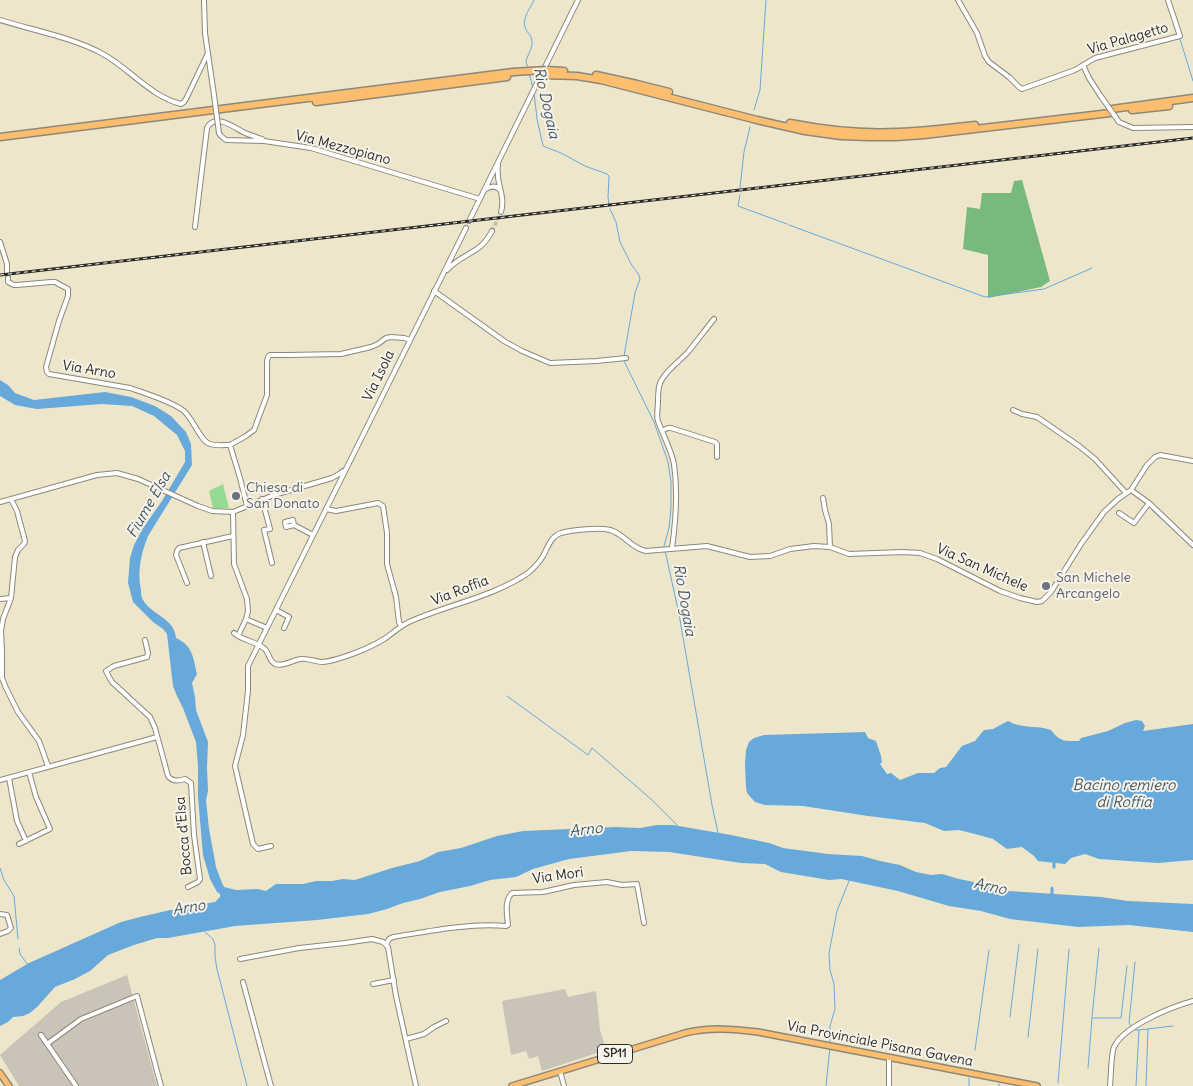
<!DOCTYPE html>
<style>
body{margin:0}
canvas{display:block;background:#ede6ca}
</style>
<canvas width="1193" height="1086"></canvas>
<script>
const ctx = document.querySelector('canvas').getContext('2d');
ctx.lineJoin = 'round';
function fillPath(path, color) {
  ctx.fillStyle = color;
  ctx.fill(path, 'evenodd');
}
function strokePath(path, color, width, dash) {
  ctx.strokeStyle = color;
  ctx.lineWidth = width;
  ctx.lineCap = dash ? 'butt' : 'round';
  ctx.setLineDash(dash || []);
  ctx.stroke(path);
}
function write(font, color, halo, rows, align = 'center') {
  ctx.font = font + ' Delius,sans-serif';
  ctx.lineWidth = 4;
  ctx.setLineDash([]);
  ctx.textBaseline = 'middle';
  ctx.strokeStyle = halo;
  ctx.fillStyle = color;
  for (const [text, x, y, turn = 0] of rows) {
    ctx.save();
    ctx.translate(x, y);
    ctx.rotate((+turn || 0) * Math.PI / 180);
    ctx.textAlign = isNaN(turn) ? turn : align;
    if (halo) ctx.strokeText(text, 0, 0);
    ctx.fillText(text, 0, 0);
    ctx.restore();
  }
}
fillPath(new Path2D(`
 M127 975 157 1086H19L0 1055 61 1002Z
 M565 989 568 997 596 991 600 1030 606 1050 542 1071 538 1056 529 1059 526 1051 511 1055 502 1001Z`), '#cac3b8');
fillPath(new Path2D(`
 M223 484 229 508H213L209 491Z`), '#95da93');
fillPath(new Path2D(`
 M1022 180 1050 281 1041 287 988 298V255L963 249 967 207 980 209 982 193H1011L1014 181Z`), '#78ba7d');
fillPath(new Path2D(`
 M0 380 8 385 15 393 34 400 105 392 131 397 155 406 171 416 186 432 191 444 192 465 148 536C141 554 137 571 141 590 141 592 141 595 142 598 149 614 175 618 176 638 193 646 193 657 197 674L192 683 195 697 196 710 208 742 207 768 208 791 206 800 209 829 216 867 222 883 224 887 236 890 258 889 266 891 276 884H303L316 881H332L343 879 355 880 392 868 420 861 438 852 461 848 497 836 523 831 616 827 640 828 657 825H673L731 835 769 843 783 848 828 854 862 856 880 861 900 865 916 872 931 875 942 874 959 879 994 886 1009 891 1101 897 1128 901 1193 904V932L1129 925 1078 927 1010 919 981 911 949 906 898 891 841 879 829 880 781 872 765 864 741 863 669 852 631 851 569 859 533 869 516 877 490 880 470 886 440 892 420 899 403 903 387 909 368 914 317 920 235 926 168 938H157L134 945 108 955 90 971 75 979 55 987 38 1006 30 1013 23 1016 13 1017 8 1022 0 1026V980L29 963 121 922 140 917 179 908 215 902 220 897V894L217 892 210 879 203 855 198 797V766L196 742 183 708 177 696 173 686 167 634 163 629 153 622 133 602 128 583 130 558 134 545 143 528 162 501 185 462V451L177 435 154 416 132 406 102 404 37 409 15 405 0 396Z
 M1136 720 1142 721 1145 726 1143 731 1193 724V860L1158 863 1099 859 1085 854 1071 858 1065 864 1038 861 1034 856 1022 847 1007 849 993 839 975 834 959 830 944 831 925 823 868 816 803 806 765 805 755 802 747 793 746 787 745 763 746 750 749 742 754 738 764 735 865 732 868 738 876 741 881 756 882 762 880 764 887 774 891 773 900 780 918 773H934L940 768 946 767 962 746 975 741 984 730 993 729 1008 721C1021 729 1037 725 1051 730 1060 742 1064 741 1079 741L1081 738 1108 731 1125 723Z`), '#67a9db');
strokePath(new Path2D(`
 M1180 39 1193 81
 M528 69C528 66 526 64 526 61 527 56 531 51 532 45 533 35 527 34 525 27 522 18 531 7 534 0
 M529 73 533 88
 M534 92 537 119 543 146 561 153 585 166 607 174 609 176 608 197 609 205
 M754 110 760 90 766 0
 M740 188 744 152 750 127
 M740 195 738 206 787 224
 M610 209 616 222 620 242 631 264 639 275 640 279 635 293 624 356
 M789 225 985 297 1044 289 1092 268
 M624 361 654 422 668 462 671 482V508L669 528 664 546 679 614 712 805 718 833
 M1152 510 1193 548
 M507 696 588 755 592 748 652 800 678 826
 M0 868 4 880 14 896 18 939
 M205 932 213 939 215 945V957L217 969 247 1086
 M19 948 20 954 28 965
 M1010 1017 1019 944
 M1092 1017 1099 948
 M1131 1026 1129 1023 1135 962
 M1134 1029 1136 1030H1139L1173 1026
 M1028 1037 1038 949
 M830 1043V1026L835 1009 834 984 830 970 829 953 837 911 849 881
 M975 1050 989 950
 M1088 1068 1092 1018H1121L1127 966
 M1058 1083 1069 949
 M826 1086 830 1047
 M969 1086V1078
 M999 1086V1084
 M1136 1086 1139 1030
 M1146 1086 1148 1029`), '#67a9db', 1);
strokePath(new Path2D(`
 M1054 867V863
 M1052 894V888`), '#67a9db', 3);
strokePath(new Path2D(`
 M492 231 501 212`), '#c6c1aa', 4, [4, 2]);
const minor = new Path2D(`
 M204 0 205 33 214 95
 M958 0 977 33 985 56 989 62 1009 77 1019 87 1022 89 1075 70 1095 58 1180 36 1168 0
 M0 20C32 30 75 38 103 54 130 69 150 96 181 104L184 102 186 99 208 53
 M1083 65 1089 78 1100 95
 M1119 122 1133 128 1193 127
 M219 133 221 136 226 140 264 141 311 148 480 199
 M498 165C495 184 506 194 501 212
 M486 189C491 186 496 185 500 190
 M469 221 578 0
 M195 227 207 128C215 113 232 126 243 132 249 135 256 137 262 139
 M0 242 7 264V273
 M447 270C463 252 480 255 492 231
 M8 278V282L14 285H17L51 282H55L68 289V296L59 321 46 367 47 372 49 374 130 388C145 393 173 402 184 411 193 419 201 442 210 444 216 446 224 445 230 445
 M434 291 504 341 522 351 550 363 597 361 626 358
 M1013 410 1022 414 1037 417 1079 446 1095 459 1126 493
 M663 430 668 428H671L715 442 717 444V457
 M1131 490 1149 503 1193 545
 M823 498 825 510 829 524 830 547
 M11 499 17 511 25 541 24 544 18 550 15 557 11 598 3 619 1 631 2 651V678L6 688 18 712 39 741 48 766
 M262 499 270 529 264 530 272 563
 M0 502 97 475 117 473 138 479 198 506 212 511 233 512 274 495 332 478 339 474 343 471
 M247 506 240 478 230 445 246 436 254 430 267 395V361L268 357 270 355H288L341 354 371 347 378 344 386 338 391 337 404 338 410 340
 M326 509 336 511 373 504 378 503 383 506 387 533V564L396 597 399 622 401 626
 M233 512 234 564 247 599 248 611 246 619 238 636
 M1119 513 1134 523 1149 503
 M294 525 293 520 285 522 286 527 294 525 313 535
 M203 542 211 576
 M672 548C676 520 678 492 674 464 671 449 663 435 658 421 656 416 658 408 658 402 658 396 658 389 660 383 665 371 679 362 688 352 697 341 705 330 714 319
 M187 583 176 555 177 551 179 548 233 536
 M0 599 11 598
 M276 610 289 617 284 628
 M246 619 267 628
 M234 633C243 641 256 641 265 649 269 653 269 661 275 664 284 667 292 660 301 659 308 658 316 662 323 662 340 660 370 648 384 639 392 634 400 626 409 622 447 605 493 597 528 573 534 568 539 563 543 556 548 547 551 536 561 533 572 530 599 527 610 530 614 531 617 533 620 535 629 541 635 549 646 551L707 546 750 557 770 556 790 549 814 546 830 547 849 554 903 552 920 553 937 559 1000 591 1020 598 1037 602 1042 601 1051 592 1081 544 1104 512 1118 499 1131 490 1147 465 1155 457 1160 455 1193 461
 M145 640 148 653 147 657 114 666 106 671 109 677 112 682 150 717 155 728 168 776C172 782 179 781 185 779L191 783 194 835 200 879 198 882 188 887
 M9 778 17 821 26 841
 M0 780 157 737
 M19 844 50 829 36 797 29 772
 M271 846 258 849 253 844 235 766 243 735 248 691V666L466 228
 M0 914 7 915 11 928 8 931 0 934
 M386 945 389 939 393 937C430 931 468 923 506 926L508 925C507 914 504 901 512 893L543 892 574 885 607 882 622 885 637 884 644 923
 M386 945 388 947 396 996 416 1086
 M240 959 299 948 345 943 372 939 383 942 386 945
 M243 982 271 1086
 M373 984 394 980
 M41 1035 76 1086
 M406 1039 424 1034 434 1027 446 1021
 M47 1044 81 1019 137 996 161 1086
 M560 1071 564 1086
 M889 1086V1057
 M1110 1086C1111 1078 1111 1054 1114 1047 1124 1026 1171 1007 1193 1001`);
const major = new Path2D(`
 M0 1073 9 1086
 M512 1086 685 1033C710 1027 733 1029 758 1032L1037 1086`);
const highway = new Path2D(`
 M546 70 564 71
 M543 75 577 76 601 80 757 120 805 131 841 136 869 137H896L924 135 1110 113
 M596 75 637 84 669 92
 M316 102 507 77
 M1112 109 1193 98
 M1132 110 1169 106
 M790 123C826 130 862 134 898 132 924 131 949 128 975 125
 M0 137 513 72`);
strokePath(minor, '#8c887a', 6);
strokePath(major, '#8c887a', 8);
strokePath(highway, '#8c887a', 9);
strokePath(minor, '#fff', 4);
strokePath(major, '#fcbd6f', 5);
strokePath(highway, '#fcbd6f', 6);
const rail = new Path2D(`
 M0 275 1193 138`);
strokePath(rail, '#2b2b2b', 3);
strokePath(rail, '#f7f3e8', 1, [4]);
const minorBridge = new Path2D(`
 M214 95 219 133
 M1100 95 1119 122`);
const highwayBridge = new Path2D(`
 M513 72 546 70`);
strokePath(minorBridge, '#8c887a', 6, []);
strokePath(highwayBridge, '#8c887a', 9, []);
strokePath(minorBridge, '#fff', 4);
strokePath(highwayBridge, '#fcbd6f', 6);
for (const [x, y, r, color] of [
 [236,496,5,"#6b7280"],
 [1046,586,5,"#6b7280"]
]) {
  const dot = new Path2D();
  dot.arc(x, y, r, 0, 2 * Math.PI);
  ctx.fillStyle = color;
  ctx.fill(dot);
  strokePath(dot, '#f7f3e8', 2);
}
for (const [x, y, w] of [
 [615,1054,35]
]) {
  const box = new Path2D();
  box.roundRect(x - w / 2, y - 9.5, w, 19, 4);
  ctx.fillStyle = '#f7f3e8';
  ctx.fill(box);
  strokePath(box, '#2b2b2b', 1);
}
write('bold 12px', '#2b2b2b', null, [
 ["SP11",615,1054]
]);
write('14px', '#2b2b2b', '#f7f3e8', [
 ["Via Palagetto",1128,39,-16],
 ["Via Mezzopiano",343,148,15],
 ["Via Arno",89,370,9],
 ["Via Isola",379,376,-64],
 ["Via San Michele",982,568,24],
 ["Via Roffia",460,591,-21],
 ["Bocca d'Elsa",184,836,-95],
 ["Via Mori",558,876,-8],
 ["Via Provinciale Pisana Gavena",880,1044,11]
]);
write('14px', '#5b616d', '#f7f3e8', [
 ["Chiesa di",246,488],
 ["San Donato",246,504],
 ["San Michele",1056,578],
 ["Arcangelo",1056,594]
], 'left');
write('italic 15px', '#405769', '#f7f3e8', [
 ["Rio Dogaia",546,103,77],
 ["Fiume Elsa",149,505,-60],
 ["Rio Dogaia",684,600,80],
 ["Bacino remiero",1124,786],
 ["di Roffia",1124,803],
 ["Arno",586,830,-6],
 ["Arno",990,887,12],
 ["Arno",189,908,-9]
]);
</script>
